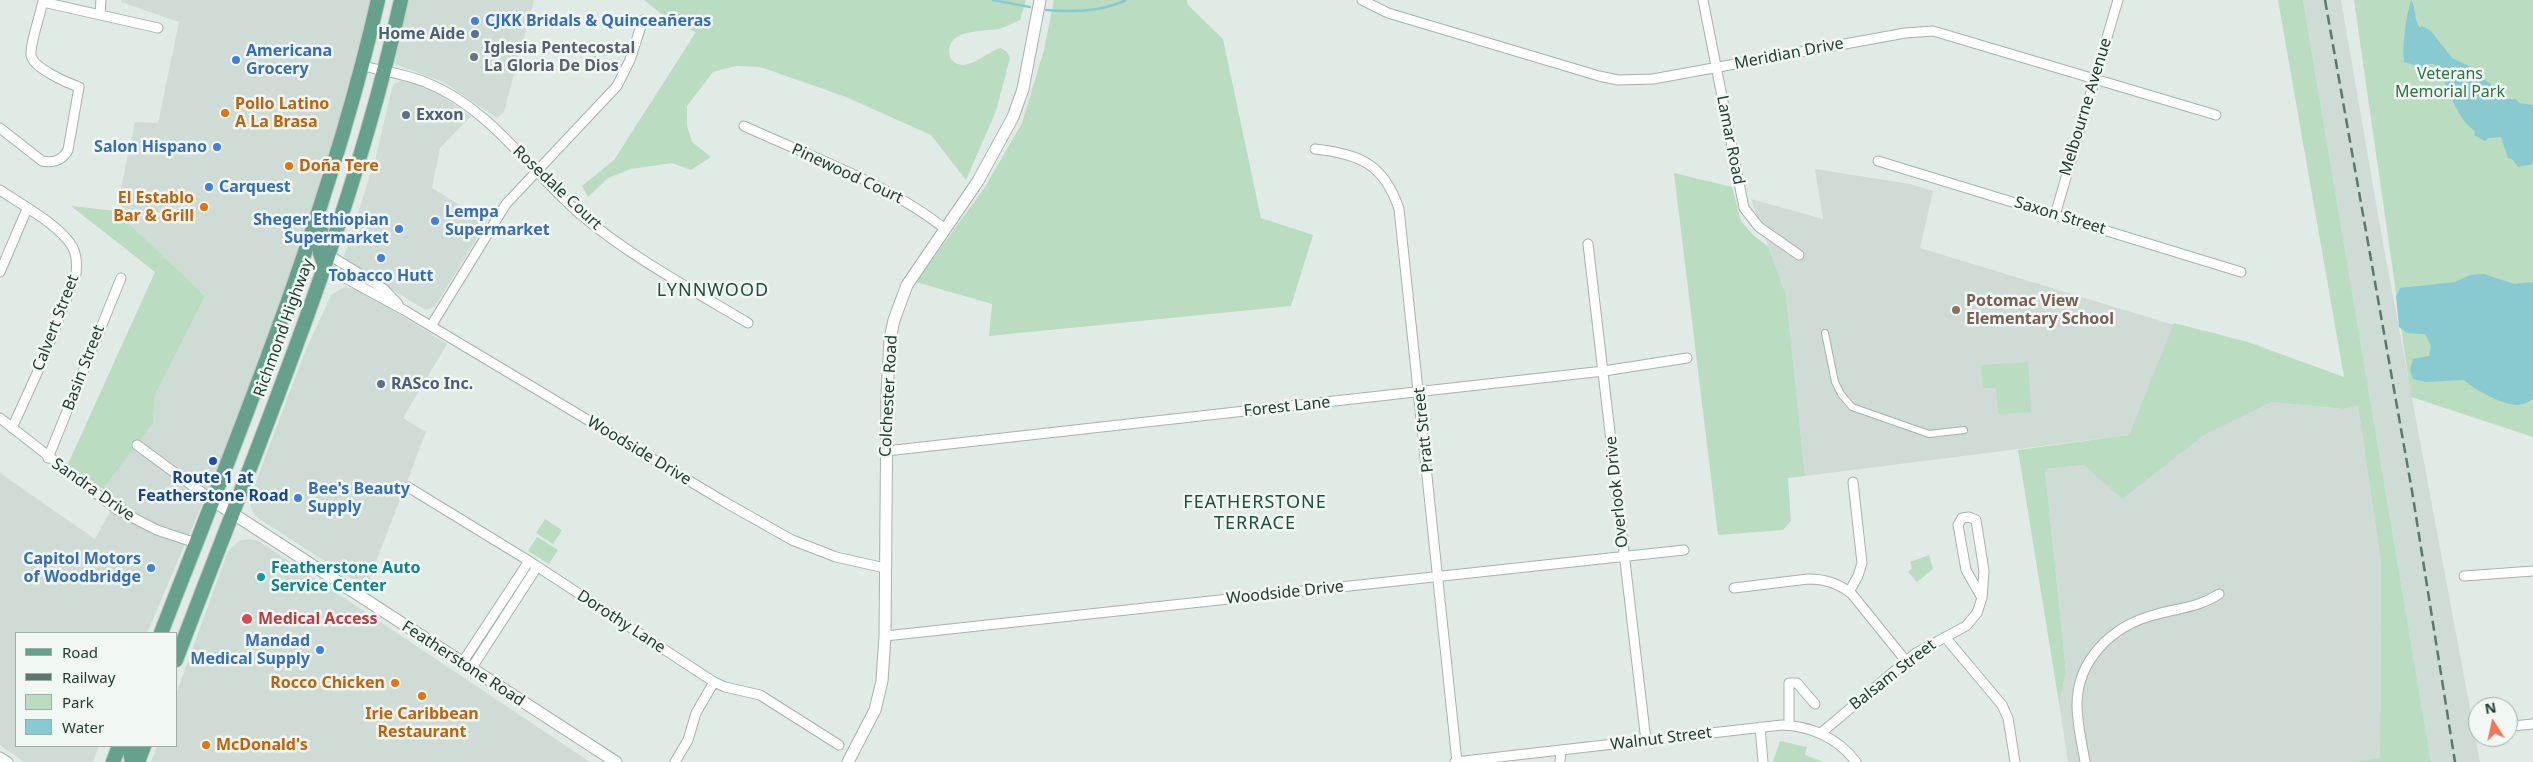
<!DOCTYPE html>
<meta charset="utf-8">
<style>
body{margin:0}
#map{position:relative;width:2533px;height:762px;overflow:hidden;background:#e1ebe6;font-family:"Noto Sans",sans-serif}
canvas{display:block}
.legend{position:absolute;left:15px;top:632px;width:162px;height:115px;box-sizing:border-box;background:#f1f8f4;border:1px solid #9eada7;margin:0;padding:6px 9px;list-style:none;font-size:15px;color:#213c33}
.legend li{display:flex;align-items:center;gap:10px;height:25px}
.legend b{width:25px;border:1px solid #9eada7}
.north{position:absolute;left:2468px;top:697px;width:50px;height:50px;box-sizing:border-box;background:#f1f8f4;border:1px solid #9eada7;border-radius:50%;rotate:350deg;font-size:14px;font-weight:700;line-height:20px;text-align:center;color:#213c33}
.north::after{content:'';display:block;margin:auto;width:18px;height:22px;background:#f17659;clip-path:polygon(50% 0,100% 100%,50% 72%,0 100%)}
</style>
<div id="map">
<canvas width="2533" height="762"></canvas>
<ul class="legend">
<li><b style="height:6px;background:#66a18e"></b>Road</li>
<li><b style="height:6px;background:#5c776e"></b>Railway</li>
<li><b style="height:14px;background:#badcc1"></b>Park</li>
<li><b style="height:14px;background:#89c9d0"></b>Water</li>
</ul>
<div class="north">N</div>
</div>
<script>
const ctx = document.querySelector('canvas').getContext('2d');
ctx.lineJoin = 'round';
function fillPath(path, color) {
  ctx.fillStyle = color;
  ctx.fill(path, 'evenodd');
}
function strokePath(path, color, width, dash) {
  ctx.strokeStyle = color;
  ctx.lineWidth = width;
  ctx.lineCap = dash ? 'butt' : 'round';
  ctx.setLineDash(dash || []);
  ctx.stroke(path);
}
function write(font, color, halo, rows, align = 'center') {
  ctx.font = font + ' "Noto Sans",sans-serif';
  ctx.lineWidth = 5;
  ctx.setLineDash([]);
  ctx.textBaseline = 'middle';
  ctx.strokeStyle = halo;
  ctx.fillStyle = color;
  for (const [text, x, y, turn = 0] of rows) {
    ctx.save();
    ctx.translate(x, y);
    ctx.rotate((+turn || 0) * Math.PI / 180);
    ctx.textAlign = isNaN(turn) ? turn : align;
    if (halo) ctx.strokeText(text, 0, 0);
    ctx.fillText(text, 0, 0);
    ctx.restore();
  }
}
fillPath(new Path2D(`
 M121 0H372L336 162 215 474 147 633H16V746H99L93 762H24L0 745V473L95 539 117 499 103 489 153 424 155 395 205 296 116 211 135 122 158 123 179 22 121 2Z
 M405 0H534L504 112 497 118 443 82 395 64Z
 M2303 0H2341L2381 232 2480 762H2431Z
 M401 81 427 86 471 116 440 148 432 188 487 222 435 306 426 310 352 266 344 256 375 160 392 88 394 84Z
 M1815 169 1910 184 1933 191 1920 248 2174 325 2129 435 1805 476 1786 295 1751 199 1823 219Z
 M344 287 360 290 447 344 403 418 426 432 366 588 258 518 253 513 249 500 302 359 331 295Z
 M2272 402 2344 409 2358 406 2381 563 2380 759 2351 762H2068L2059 703 2066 672 2045 469 2084 465 2122 498 2203 436Z
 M248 539 259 541 590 762H151L157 746H176V694L228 551 239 541Z`), '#cfdbd5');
fillPath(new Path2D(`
 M644 0H1026L1020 20C1013 23 1006 27 998 29 981 32 941 29 951 59 965 76 986 51 1001 48L1007 52 1010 58 996 111 966 180 931 135 846 97 760 67 736 66 713 72 687 106V126L692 142 711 157 691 170 672 163 631 169 608 178 588 197 582 186 614 160 696 32 672 22Z
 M1054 0H1187L1188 5 1223 39 1261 218 1313 235 1291 306 989 336 992 304 916 282 985 187 1022 123 1044 50Z
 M2278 0H2303L2431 762H2351L2380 758 2381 563 2358 406 2344 409 2272 402 2203 436 2122 499 2084 465 2045 469 2066 672 2059 703 2018 450 2129 435 2174 323 2248 342 2344 377Z
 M2354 0H2533V437L2411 397Z
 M589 62a6 6 0 1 1 12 0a6 6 0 1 1-12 0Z
 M1674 173 1732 187 1741 221 1754 236 1768 246 1786 295 1805 476 1788 478 1791 521 1783 530 1718 535Z
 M71 206 116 211 205 296 155 395 153 424 103 489 68 464 155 272Z
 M2028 362 2031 412 1998 414 1996 388H1983L1981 365Z
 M545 519 562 530 553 544 536 533Z
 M537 537 558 550 549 564 528 551Z
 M1929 555 1933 569 1917 582 1908 572 1912 568 1910 562Z
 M1780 741 1807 747 1805 755 1824 762H1773Z`), '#badcc1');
fillPath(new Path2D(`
 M2411 0C2417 9 2413 19 2420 28L2422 26 2431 31 2452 58 2469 66 2472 72 2488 82 2508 99H2516L2519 103 2533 105V164L2518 167 2512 159 2508 158 2501 137 2488 138 2485 141 2474 135 2475 131C2453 116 2450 85 2434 64H2429L2420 80 2417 66 2404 62C2402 42 2406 18 2411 0Z
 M2484 274 2514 284 2533 282V399C2529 401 2523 405 2518 405 2505 406 2473 389 2464 380L2425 382 2413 379 2410 370 2413 359 2429 356 2431 346 2425 334 2407 333 2399 327 2396 296 2400 288 2455 282 2470 275Z`), '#89c9d0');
strokePath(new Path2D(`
 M993 0 1030 7
 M1046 10C1073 12 1101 12 1126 0`), '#89c9d0', 2.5);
const pedestrian = new Path2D(`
 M1825 333 1835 382 1841 394 1852 407 1929 434 1964 430`);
const minor = new Path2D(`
 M1362 0 1388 13 1599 76 1618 80 1653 79 1905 33 1933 31 2216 115
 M1703 0 1744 208 1759 227 1799 255
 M43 2 158 28
 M100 14 101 0
 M363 66C383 71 405 74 425 82 491 108 528 169 580 214 631 257 691 289 748 323
 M744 126C809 156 889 184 945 229
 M0 128 42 161C53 163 62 161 68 150L79 87C67 83 33 68 31 55 30 42 41 14 43 0
 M1315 149C1360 154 1384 164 1399 209L1457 762
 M1878 161 2241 272
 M0 190C20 204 62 226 73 248 77 256 77 265 76 274L43 360 12 428
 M2055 215 2118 0
 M1588 244 1646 741
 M329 255 384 289 398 304
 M325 267 404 310 723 501 792 540 836 557 885 568
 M0 272 27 209
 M431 326 506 204 617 86 630 60 643 20
 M0 418 116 509 157 530 196 543
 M137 445 212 500
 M886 451 1604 371 1687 358
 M48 458 121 278
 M408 487 529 561 714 682 725 687 760 695 839 745
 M1969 517 1976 520 1984 571 1982 598 1966 570 1958 525 1962 518Z
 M2464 576 2533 571
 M1734 588 1808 579C1825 579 1837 583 1851 593L1906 661
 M1849 592 1858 576 1862 563 1853 482
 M885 636 1684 550
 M1945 637 2002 705 2008 718 2015 762
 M462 663 529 561
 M471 669 537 567
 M1789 725V683H1797L1815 704
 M2512 726 2533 724
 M1760 727 1763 762
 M1821 733 1916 653 1966 626 1977 613 1982 598
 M0 757 8 762
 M675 762 688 740 696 713 714 682
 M1455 762 1782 725C1811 726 1838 738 1856 762
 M1560 762 1561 751
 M2085 762C2082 743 2077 724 2077 705 2077 660 2112 626 2154 615 2177 608 2198 608 2219 594`);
const tertiary = new Path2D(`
 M212 500 616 762
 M848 762 875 710 882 681 885 636 887 393 890 339 894 320 907 285 978 181 1013 117 1023 89 1040 0`);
const primary = new Path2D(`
 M321 222 320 253 325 267
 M161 633C242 425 328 218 378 0
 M176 660C258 443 351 228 401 0
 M129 746 132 762
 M113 762 119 746
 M138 762 144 746`);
strokePath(pedestrian, '#a4b3ad', 8);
strokePath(minor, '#a4b3ad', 11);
strokePath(tertiary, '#a4b3ad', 13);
strokePath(primary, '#c1c8c6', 16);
strokePath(pedestrian, '#fff', 6);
strokePath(minor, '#fff', 9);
strokePath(tertiary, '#fff', 11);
strokePath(primary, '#66a18e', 14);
strokePath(new Path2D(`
 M2325 0 2412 491 2455 762`), '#5c776e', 2.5, [10, 5]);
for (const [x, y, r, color] of [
 [475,21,5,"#3f7fe0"],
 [475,34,5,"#5c6f8a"],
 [474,57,5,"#6b7280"],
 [236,60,5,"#3f7fe0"],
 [225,113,5,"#e8710a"],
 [406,115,5,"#5c6f8a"],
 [217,147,5,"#3f7fe0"],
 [289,166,5,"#e8710a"],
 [209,187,5,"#3f7fe0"],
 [204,207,5,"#e8710a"],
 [435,221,5,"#3f7fe0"],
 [399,229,5,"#3f7fe0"],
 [381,258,5,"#3f7fe0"],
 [1956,310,5,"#8d6e63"],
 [381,384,5,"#5c6f8a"],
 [213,461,5,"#1a4fb4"],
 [298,498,5,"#3f7fe0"],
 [151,568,5,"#3f7fe0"],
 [261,577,5,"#0f9aa8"],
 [247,619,6,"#e0444e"],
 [320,650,5,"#3f7fe0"],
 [395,683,5,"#e8710a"],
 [422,696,5,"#e8710a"],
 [206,745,5,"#e8710a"]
]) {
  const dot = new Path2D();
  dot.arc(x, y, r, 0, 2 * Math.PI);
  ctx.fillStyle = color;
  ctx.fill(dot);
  strokePath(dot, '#f1f8f4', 2);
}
write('bold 16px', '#366cbe', '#f1f8f4', [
 ["CJKK Bridals & Quinceañeras",485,21],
 ["Americana",246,51],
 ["Grocery",246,69],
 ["Salon Hispano",207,147,"right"],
 ["Carquest",219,187],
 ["Lempa",445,212],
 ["Supermarket",445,230],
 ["Sheger Ethiopian",389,220,"right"],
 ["Supermarket",389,238,"right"],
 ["Tobacco Hutt",381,276,"center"],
 ["Bee's Beauty",308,489],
 ["Supply",308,507],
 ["Capitol Motors",141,559,"right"],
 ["of Woodbridge",141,577,"right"],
 ["Mandad",310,641,"right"],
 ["Medical Supply",310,659,"right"]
], 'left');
write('bold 16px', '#4e5e75', '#f1f8f4', [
 ["Home Aide",465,34,"right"],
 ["Exxon",416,115],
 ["RASco Inc.",391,384]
], 'left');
write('bold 16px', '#5b616d', '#f1f8f4', [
 ["Iglesia Pentecostal",484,48],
 ["La Gloria De Dios",484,66]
], 'left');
write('16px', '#213c33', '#f1f8f4', [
 ["Meridian Drive",1789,54,-11],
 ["Melbourne Avenue",2086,107,-73],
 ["Lamar Road",1730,140,79],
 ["Pinewood Court",847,174,25],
 ["Rosedale Court",557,188,43],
 ["Saxon Street",2060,216,17],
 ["Calvert Street",56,323,-69],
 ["Richmond Highway",284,328,-70],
 ["Basin Street",84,368,-69],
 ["Colchester Road",889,396,-87],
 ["Forest Lane",1287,407,-6],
 ["Pratt Street",1424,430,-96],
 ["Woodside Drive",639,451,31],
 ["Sandra Drive",93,490,35],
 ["Overlook Drive",1617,492,-96],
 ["Woodside Drive",1285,593,-6],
 ["Dorothy Lane",621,622,33],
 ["Featherstone Road",463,664,33],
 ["Balsam Street",1893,675,-38],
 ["Walnut Street",1661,739,-7]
]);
write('16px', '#2c7243', '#f1f8f4', [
 ["Veterans",2450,74],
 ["Memorial Park",2450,92]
]);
write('bold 16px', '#c56008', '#f1f8f4', [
 ["Pollo Latino",235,104],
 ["A La Brasa",235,122],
 ["Doña Tere",299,166],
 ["El Establo",194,198,"right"],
 ["Bar & Grill",194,216,"right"],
 ["Rocco Chicken",385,683,"right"],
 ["Irie Caribbean",422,714,"center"],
 ["Restaurant",422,732,"center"],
 ["McDonald's",216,745]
], 'left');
write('bold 16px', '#785e54', '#f1f8f4', [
 ["Potomac View",1966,301],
 ["Elementary School",1966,319]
], 'left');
write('bold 16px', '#164399', '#f1f8f4', [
 ["Route 1 at",213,478],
 ["Featherstone Road",213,496]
]);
write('bold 16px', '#0d838f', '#f1f8f4', [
 ["Featherstone Auto",271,568],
 ["Service Center",271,586]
], 'left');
write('bold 16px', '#be3a42', '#f1f8f4', [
 ["Medical Access",258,619]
], 'left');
ctx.letterSpacing = '1px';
write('18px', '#1d4e3f', '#f1f8f4', [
 ["LYNNWOOD",713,291],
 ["FEATHERSTONE",1255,503],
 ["TERRACE",1255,524]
]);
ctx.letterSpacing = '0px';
</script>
